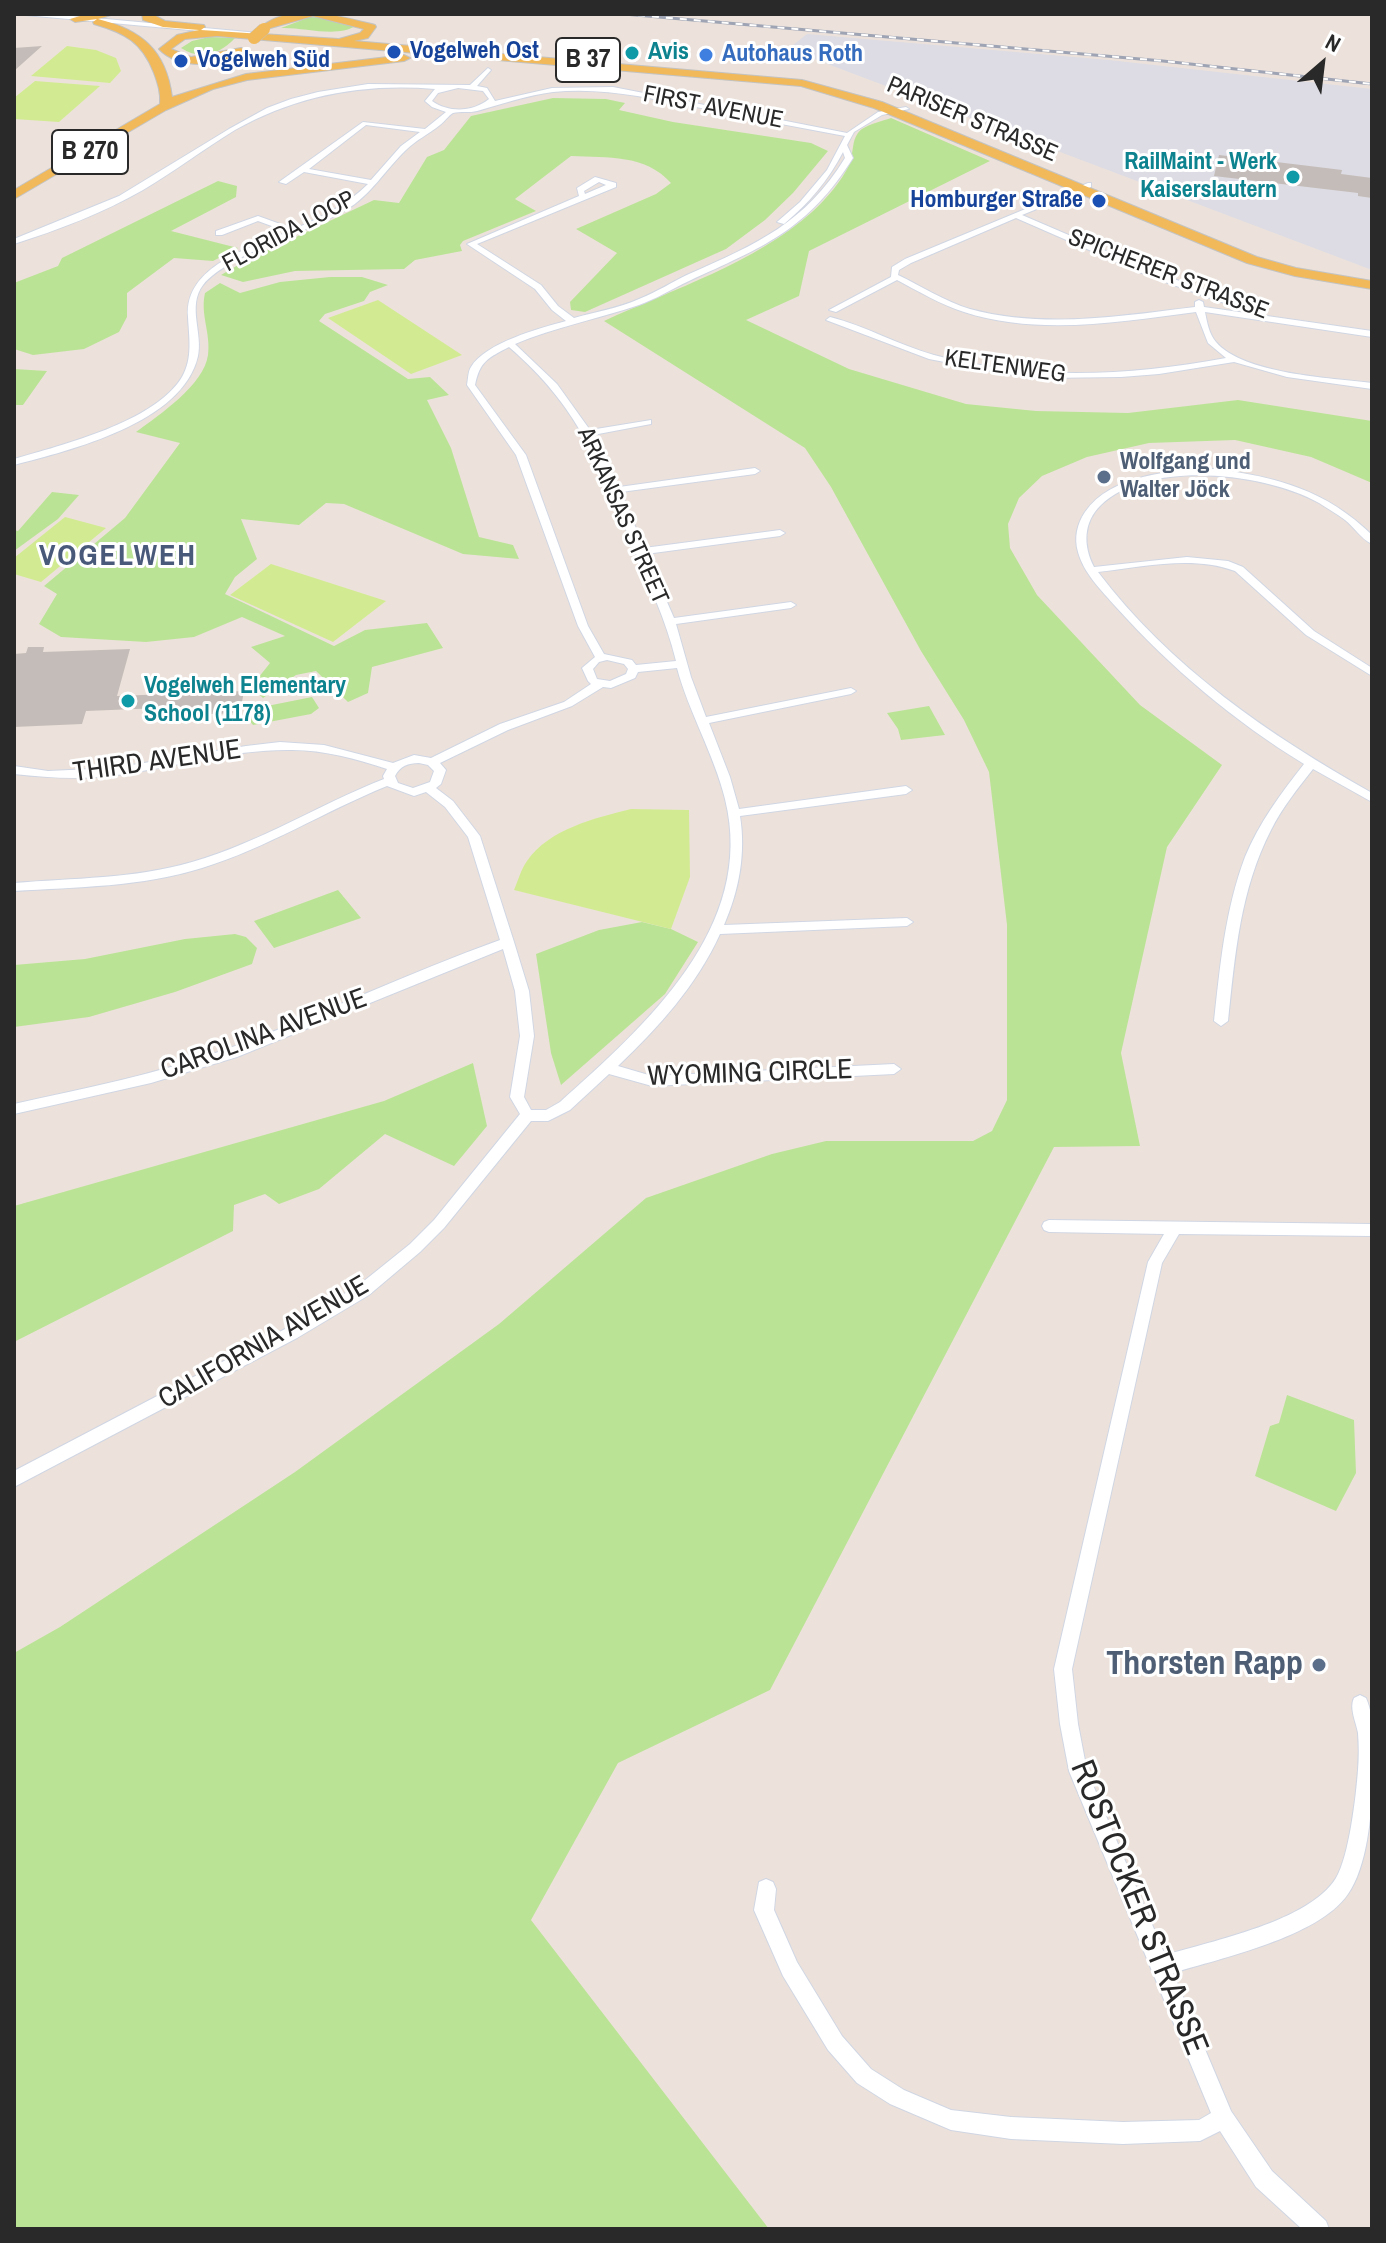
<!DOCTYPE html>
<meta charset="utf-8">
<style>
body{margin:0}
#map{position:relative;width:1386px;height:2243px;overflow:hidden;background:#ece2db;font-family:"Archivo Narrow",sans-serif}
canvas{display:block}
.frame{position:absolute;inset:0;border:16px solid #292929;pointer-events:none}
.north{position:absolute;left:1282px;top:24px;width:80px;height:80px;-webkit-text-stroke:6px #fff;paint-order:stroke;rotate:28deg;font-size:22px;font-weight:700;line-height:32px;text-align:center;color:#292929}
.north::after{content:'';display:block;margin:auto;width:28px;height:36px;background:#292929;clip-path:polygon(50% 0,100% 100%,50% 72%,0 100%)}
</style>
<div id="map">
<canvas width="1386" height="2243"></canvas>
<div class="frame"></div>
<div class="north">N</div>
</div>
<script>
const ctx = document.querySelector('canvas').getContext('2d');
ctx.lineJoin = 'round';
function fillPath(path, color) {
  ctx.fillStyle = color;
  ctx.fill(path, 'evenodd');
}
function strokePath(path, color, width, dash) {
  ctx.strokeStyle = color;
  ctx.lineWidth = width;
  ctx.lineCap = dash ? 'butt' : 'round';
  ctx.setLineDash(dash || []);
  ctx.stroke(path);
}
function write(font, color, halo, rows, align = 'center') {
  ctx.font = font + ' "Archivo Narrow",sans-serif';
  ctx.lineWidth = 6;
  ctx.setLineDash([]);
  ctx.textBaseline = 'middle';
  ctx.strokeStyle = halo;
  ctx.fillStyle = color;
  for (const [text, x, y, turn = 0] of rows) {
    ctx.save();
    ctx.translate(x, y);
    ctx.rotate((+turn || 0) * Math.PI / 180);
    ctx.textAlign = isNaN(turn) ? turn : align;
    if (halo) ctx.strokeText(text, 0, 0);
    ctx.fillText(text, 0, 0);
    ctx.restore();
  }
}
fillPath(new Path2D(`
 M807 34 1109 60 1372 89V270L788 49Z`), '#dddce4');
fillPath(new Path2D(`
 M310 17 328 18 355 26C337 38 303 27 281 28Z
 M209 37 235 38C220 54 201 61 181 48L192 41Z
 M553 98 606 99 625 103 619 110 673 122 811 143 828 151 793 193 765 220 726 249 585 312 571 310 570 302 617 253 576 229 656 194 671 183C645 154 608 158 571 156L515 199 536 211 463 241 460 245 462 251 415 260 404 269 295 271 243 282 221 275 245 261 374 200 399 203 427 157 444 150 471 116Z
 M891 118 990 161 809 251 799 296 746 320 849 369 966 404 1036 411 1128 413 1238 400 1372 421V483L1311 457 1235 440 1149 443 1087 457 1042 476 1019 498 1008 524 1010 548 1037 595 1140 705 1222 765 1167 847 1121 1053 1140 1146 1054 1147 770 1690 618 1763 531 1920 769 2229H14V1653L60 1627 295 1472 499 1324 646 1198 772 1154 826 1141H973L992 1131 1007 1100V925L989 772 964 720 921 651 831 487 805 448 604 321C673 289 755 263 812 212 826 199 842 181 850 163 854 152 851 137 862 129 870 124 882 121 891 118Z
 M218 181 237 186 236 197 171 231 238 248 213 261 174 258 127 293V317L119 332 84 349 33 355 14 349V283L58 266 62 258Z
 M330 277H362L388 285 370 292 364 301 325 314 319 321 408 379 430 377 449 395 427 400 451 448 479 537 513 545 519 559 463 554 344 504 326 503 299 525 241 519 257 559 235 577 225 594 334 646 365 630 427 623 443 648 372 667 368 693 348 702 316 671 296 675 263 698 251 687 270 663 251 647 285 636 242 617 194 637 146 642 61 637 39 624 57 594 44 586 125 518 180 443 136 432C159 415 204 385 208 355 211 333 200 315 205 293L220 283 240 293 280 282Z
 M14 369 47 371 23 405H14Z
 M52 492 79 495 58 519 14 551V530L18 531Z
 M312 697 319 708 311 714 253 725 248 719 262 707Z
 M929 706 945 735 901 740 898 729 887 713Z
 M338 890 361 918 274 948 254 921Z
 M642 922 671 929 698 942 665 994 561 1085 551 1053 536 954 599 930Z
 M235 934 246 937 257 948 252 964 175 992 89 1017 14 1027V965L85 959 185 939Z
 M473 1063 487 1126 454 1166 385 1134 319 1189 279 1204 265 1194 234 1205 233 1231 14 1342V1206L384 1101Z
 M1287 1395 1354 1420 1356 1473 1336 1511 1255 1476 1270 1426 1279 1423Z`), '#bbe396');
fillPath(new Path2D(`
 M67 46 96 50 116 58 121 71 110 83 31 76Z
 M35 81 100 86 59 122 14 119V98Z
 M378 300 462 355 411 374 328 318Z
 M65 517 106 528 41 582 14 574V558Z
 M271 564 386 601 333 642 230 595Z
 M631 809 689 810 690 877 671 929 514 890C518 881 521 869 527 861 549 829 595 818 631 809Z`), '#d2eb92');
fillPath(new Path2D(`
 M42 46 14 71V48Z
 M1219 155 1342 170 1341 174 1372 178V198L1358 196V193L1214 176Z
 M28 647H44L43 652 130 649 117 696 244 691 240 713 183 715 185 707 86 711 82 724 14 727V654L26 653Z`), '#c4bcb8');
const street = new Path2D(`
 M488 68 491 70 477 86 487 88 495 101 552 88 613 87 847 133 878 112 906 107 909 109 882 115 854 132 847 145 853 158C808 230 763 247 689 281 672 289 656 299 639 305 598 319 555 327 515 344L557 384 590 430 651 420V424L593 435 619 487 755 468 760 471 755 474 621 492 644 548 780 530 785 533 780 536 646 554 674 618 791 602 796 605 791 608 676 624 691 677 706 717 851 688 856 691 851 694 709 723 730 777 739 809 906 786 912 790 906 794 740 816C746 853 739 891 724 925L907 918 913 922 907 926 720 934C697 985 658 1028 618 1066L652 1076 894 1064 901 1069 894 1074 652 1086 609 1074 570 1110 548 1121H531L444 1228 420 1252 369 1295 297 1338 14 1487V1471L287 1328 359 1285 410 1244 434 1220 520 1114 510 1097 520 1036 515 991 503 949 237 1057 151 1083 14 1114V1104C85 1088 158 1074 227 1049 319 1016 408 973 500 940L468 837 445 807 426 792 414 796 387 786C325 811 267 848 202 868 142 887 77 887 14 891V883C73 878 134 879 192 862 259 843 320 804 384 779L383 776 387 769C356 759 325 750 292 750 233 749 175 767 117 775 82 780 49 778 14 774V766L48 771 114 768 246 746 280 742 324 745 393 763 414 755 431 758 500 724 564 702 591 684 588 681 582 668 595 657 578 626 516 455 467 385C468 380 468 371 471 367 485 343 540 328 566 321L552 310 535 289 467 244 579 196 577 188 595 177 616 183V187L477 244 541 285 558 306 574 318C595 312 619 308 639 299 657 292 672 282 689 274 757 244 805 223 845 158L843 152C828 181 809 203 784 224L777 222 800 202 827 170 845 136C795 127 746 117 696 107 648 98 603 87 553 92 528 95 502 104 477 111 470 113 460 111 453 113 449 115 444 122 440 125 429 134 416 140 406 150 385 170 371 195 346 210 309 232 228 254 203 285 187 306 203 333 198 356 183 423 71 450 14 465V459C62 445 155 422 182 377 193 358 189 337 188 317 184 266 250 248 288 232L258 221 222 235H216V231L258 216 294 229C321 218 347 205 368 184L304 172 286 184 279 182 363 122 425 129 446 112 432 107 425 101 435 89C364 83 297 95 235 130 204 149 175 171 143 190 103 213 58 230 14 244V239L119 196 229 129 267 108 291 99 318 92 368 84 470 85ZM458 88 483 91 489 99C473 112 449 113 432 101L438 93ZM366 125 420 132 401 146 371 180 309 169ZM599 182 606 185 585 194 584 191ZM509 347C579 407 597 461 631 541 647 581 666 619 676 661L636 665 632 660 604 654 588 626 526 455 475 385C480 361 488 358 509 347ZM607 660 624 664 628 669 626 674 610 681 597 679 593 669 599 662ZM677 668C689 713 714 754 725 799 757 927 645 1026 560 1102L546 1110H531L524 1097 534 1036 529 991 514 942 480 836 453 801 436 788 441 784 446 770 440 763 508 730 572 706 603 687 611 688 635 678 638 672ZM419 763 428 765 434 771 430 782 413 788 398 783 395 776C400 766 408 763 419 763Z
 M1088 183H1091V187L1022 215 1157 273 1253 307V311H1247L1151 277 1016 218 911 263 899 270 898 275C921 286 946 302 970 309 1044 329 1121 316 1195 307V302L1199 300 1203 302 1204 307 1372 331V337L1205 312C1207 322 1209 334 1216 342 1243 374 1331 378 1372 383V389L1287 377 1234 362 1159 374 1121 377 1045 378 1007 374 929 359 826 320 830 317C866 326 898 345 934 355 1030 381 1129 376 1226 358L1208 343 1196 312C1120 322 1039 336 964 312 941 305 918 291 897 280L836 312 829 310 891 277 892 267 905 259Z
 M1215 469C1277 477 1326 490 1372 535V544C1361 539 1354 527 1345 520 1337 514 1327 508 1319 503 1265 473 1150 459 1101 505 1083 522 1083 546 1094 567L1187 557 1228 561 1243 567 1314 631 1372 668V676L1306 635 1235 571C1192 555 1143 567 1098 572 1170 667 1269 735 1372 793V802L1313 769C1298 788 1282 808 1271 830 1240 890 1235 955 1228 1021L1221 1026 1214 1021C1220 966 1225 910 1245 857 1259 823 1281 793 1304 764 1234 721 1171 668 1116 607 1102 591 1084 574 1078 552 1074 538 1077 524 1085 512 1111 474 1173 470 1215 469Z
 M1049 1220 1372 1224V1236L1179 1234 1162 1263 1072 1669 1078 1724 1087 1771 1165 1955C1212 1941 1310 1921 1336 1878 1349 1856 1356 1797 1358 1770 1359 1758 1359 1745 1358 1733 1356 1722 1349 1708 1354 1698L1360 1695 1366 1698C1377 1723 1372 1755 1372 1782 1372 1814 1367 1867 1348 1894 1319 1937 1221 1958 1173 1973L1231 2111 1272 2171 1326 2221 1329 2229H1302L1256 2187 1220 2131 1200 2141 1123 2144 1011 2139 951 2130 890 2104 857 2083 828 2050 783 1976 754 1910 759 1882 766 1879 773 1882 776 1889 774 1910 797 1962 842 2036 871 2069 904 2090 951 2110 1011 2117 1123 2122 1199 2120 1211 2113 1069 1771 1060 1724 1054 1669 1148 1262 1164 1234 1049 1232 1044 1230 1042 1226 1044 1222Z`);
const secondary = new Path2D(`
 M14 14H51L259 33 254 36Z`);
const primary = new Path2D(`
 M87 14H114L98 19C141 30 166 50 172 97L246 74 404 55 410 58 404 61 247 80 213 89 166 110 14 199V190L160 104C161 93 158 84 154 73 142 42 125 33 94 24L93 22 97 19 75 22 70 19Z
 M142 14H152L165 21 204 25 205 27 201 30 339 39 360 33 364 29 313 16 267 29 262 26C293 2 340 16 375 25L376 27 368 38 354 41 802 80 882 102 1257 257 1296 268 1372 281V289L1295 276 1247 263 874 108 801 86 217 36 185 39 171 49 191 57 241 48 247 51C223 66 180 71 159 49L177 35 199 30 163 27 143 20Z`);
strokePath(street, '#d0d6e3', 2);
strokePath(secondary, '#d0d6e3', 2);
strokePath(primary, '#c3c3c3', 2);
fillPath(street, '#fff');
fillPath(secondary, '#fff');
fillPath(primary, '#f2b95a');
const rail = new Path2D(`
 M624 14 1163 61 1372 84`);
strokePath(rail, '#9ea4b4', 3);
strokePath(rail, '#fff', 2, [7]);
const primaryBridge = new Path2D(`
 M254 38 264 29`);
strokePath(primaryBridge, '#c3c3c3', 13, []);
strokePath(primaryBridge, '#f2b95a', 12);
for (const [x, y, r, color] of [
 [394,52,8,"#1a4fb4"],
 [632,53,8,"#0f9aa8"],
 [706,55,8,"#3f7fe0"],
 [181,61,8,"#1a4fb4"],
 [1293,177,8,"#0f9aa8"],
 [1099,201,8,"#1a4fb4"],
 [1104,477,8,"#5c6f8a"],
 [128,701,8,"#0f9aa8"],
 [1319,1665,8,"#5c6f8a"]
]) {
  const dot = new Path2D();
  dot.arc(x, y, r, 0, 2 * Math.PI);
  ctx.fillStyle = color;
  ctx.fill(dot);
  strokePath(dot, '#fff', 3);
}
write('bold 24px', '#164399', '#fff', [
 ["Vogelweh Ost",410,52],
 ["Vogelweh Süd",197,61],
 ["Homburger Straße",1083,201,"right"]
], 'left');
write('bold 24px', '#0d838f', '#fff', [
 ["Avis",648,53],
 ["RailMaint - Werk",1277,163,"right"],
 ["Kaiserslautern",1277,191,"right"],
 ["Vogelweh Elementary",144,687],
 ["School (1178)",144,715]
], 'left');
write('bold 24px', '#366cbe', '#fff', [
 ["Autohaus Roth",722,55]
], 'left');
write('24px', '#292929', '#fff', [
 ["FIRST AVENUE",713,108,11],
 ["PARISER STRASSE",972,120,23],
 ["FLORIDA LOOP",289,232,-28],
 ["SPICHERER STRASSE",1168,275,21],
 ["KELTENWEG",1005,367,8],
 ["ARKANSAS STREET",622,516,66]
]);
write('bold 24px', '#4e5e75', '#fff', [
 ["Wolfgang und",1120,463],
 ["Walter Jöck",1120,491]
], 'left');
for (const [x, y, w] of [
 [588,60,64],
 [90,152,76]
]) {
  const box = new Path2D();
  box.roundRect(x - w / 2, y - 22, w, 44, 6);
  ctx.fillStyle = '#fff';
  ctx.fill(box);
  strokePath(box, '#292929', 2);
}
write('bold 26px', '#292929', null, [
 ["B 37",588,60],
 ["B 270",90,152]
]);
write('28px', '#292929', '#fff', [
 ["THIRD AVENUE",157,762,-8],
 ["CAROLINA AVENUE",264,1035,-20],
 ["WYOMING CIRCLE",750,1074,-2],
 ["CALIFORNIA AVENUE",264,1343,-30]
]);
ctx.letterSpacing = '2px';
write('bold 30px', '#49597a', '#fff', [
 ["VOGELWEH",118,557]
]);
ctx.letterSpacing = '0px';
write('bold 34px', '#4e5e75', '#fff', [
 ["Thorsten Rapp",1303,1665]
], 'right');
write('34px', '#292929', '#fff', [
 ["ROSTOCKER STRASSE",1138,1908,68]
]);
</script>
